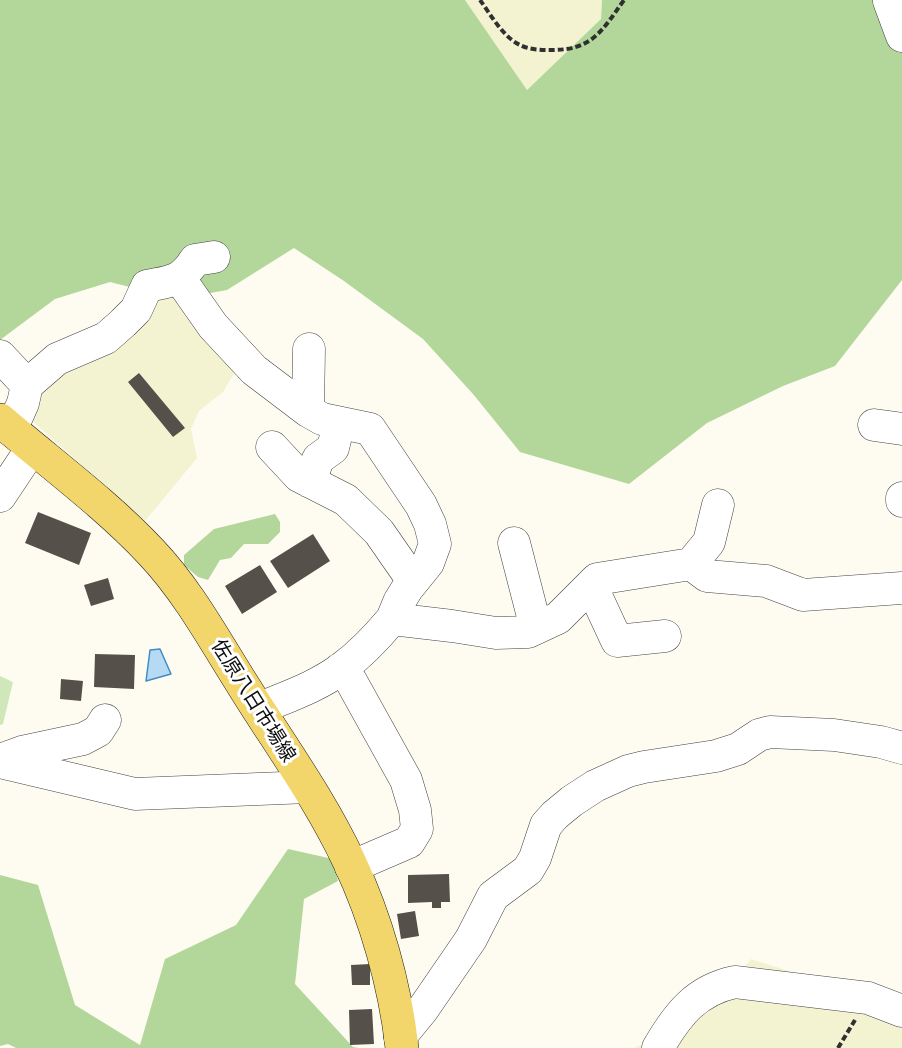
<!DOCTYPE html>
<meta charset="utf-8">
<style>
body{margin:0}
canvas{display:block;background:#fefcf0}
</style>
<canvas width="902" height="1048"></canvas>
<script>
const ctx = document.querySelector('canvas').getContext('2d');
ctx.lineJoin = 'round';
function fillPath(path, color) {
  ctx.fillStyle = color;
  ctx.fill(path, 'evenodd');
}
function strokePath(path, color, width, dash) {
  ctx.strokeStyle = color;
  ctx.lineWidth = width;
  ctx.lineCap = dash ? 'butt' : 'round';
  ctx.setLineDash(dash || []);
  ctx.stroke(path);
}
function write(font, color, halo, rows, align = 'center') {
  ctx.font = font + ' "IBM Plex Serif","Noto Sans JP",serif';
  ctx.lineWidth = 6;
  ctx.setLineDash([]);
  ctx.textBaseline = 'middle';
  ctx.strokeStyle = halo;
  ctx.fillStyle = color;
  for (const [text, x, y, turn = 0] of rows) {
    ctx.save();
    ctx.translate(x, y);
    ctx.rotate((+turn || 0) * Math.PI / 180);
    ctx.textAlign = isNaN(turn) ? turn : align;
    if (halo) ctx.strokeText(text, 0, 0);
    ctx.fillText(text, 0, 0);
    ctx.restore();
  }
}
fillPath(new Path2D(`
 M465 0H602L601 19 527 90Z
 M164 295 178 298 227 360 234 373 223 392 199 411 191 429 197 458 145 521 30 419 33 393Z
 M751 959 902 1007V1048H634L708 1013Z`), '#f3f2d1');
fillPath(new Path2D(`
 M0 676 13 682 3 724 0 725Z`), '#d0e7ba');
fillPath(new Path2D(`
 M0 0H465L527 90 601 19 602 0H902V280L835 366 783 386 707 423 629 484 520 452 473 394 423 339 344 281 294 248 227 290 177 299 110 282 55 299 0 340Z
 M275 514 280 522V532L268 544H244L231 558 220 560 208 580 198 577 184 565V555L214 529Z
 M288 849 333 859 338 881 304 899 295 984 353 1047 359 1048H16L8 1044 0 1046V875L38 885 75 1005 140 1045 165 959 236 925Z`), '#b3d79a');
const water = new Path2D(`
 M160 649 171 674 146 681 150 650Z`);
fillPath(water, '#b6daf3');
strokePath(water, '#418cc7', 1.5);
fillPath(new Path2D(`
 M139 373 185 428 173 437 128 382Z
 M38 512 91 533 79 565 25 543Z
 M313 534 330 561 288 588 270 561Z
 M260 565 277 592 242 614 225 586Z
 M108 578 114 599 91 606 84 585Z
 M95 654 135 655 134 689 94 687Z
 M61 679 83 681 81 701 60 699Z
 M449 874 450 902H441V908H432V902L408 903V875Z
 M415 911 419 936 401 939 397 914Z
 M370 964V985H352L351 965Z
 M372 1009 374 1044 350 1045 349 1010Z`), '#56504b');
const minor = new Path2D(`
 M889 1 902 36
 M180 279 213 326 254 370 308 411 322 419 370 429 421 505 430 524 435 544 428 563 407 589 399 602 392 619
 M0 356 27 385
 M308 411 309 349
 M874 425 902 429
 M11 430 23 403 27 385 57 359 106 338 123 323 136 310 147 286C171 281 181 282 195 260L214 257
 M272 447 299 476 346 500 379 532 413 581
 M310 482 318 459 333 448 339 423
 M0 496 32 448
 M902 501V498
 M514 543 536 628
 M691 564 709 542 718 505
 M591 585 617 641 665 636
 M340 669 351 681 406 780 415 810 417 829 409 842 351 867
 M258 709C286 697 317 687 342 668 361 654 377 637 392 619L452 626 496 633 528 632 558 618 597 579 691 564 707 576 766 581 803 595 902 588
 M0 760 22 752 83 739 98 731 105 720
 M0 762 135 794 308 787
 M400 1037 423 1009 471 939 493 896 528 870 535 858 546 825 555 815 572 801 595 786 628 771 644 767 716 756 738 749 759 735 770 732 834 735 881 742 902 748
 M658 1048C677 1015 696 990 735 982L868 998 902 1011`);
const major = new Path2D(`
 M0 420C50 463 106 504 151 552 189 592 216 643 246 690 281 746 321 801 349 861 376 918 395 985 402 1048`);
strokePath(minor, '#414141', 33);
strokePath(major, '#1f1f1f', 34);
strokePath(new Path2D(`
 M480 0C491 15 503 37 520 45 529 50 543 50 552 50 592 50 602 31 624 0
 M838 1048 855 1020`), '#303030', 4, [6, 3]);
strokePath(minor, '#fff', 32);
strokePath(major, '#f2d66c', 33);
write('20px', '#0e0e0e', '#fff', [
 ["佐原八日市場線",253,701,58]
]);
</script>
